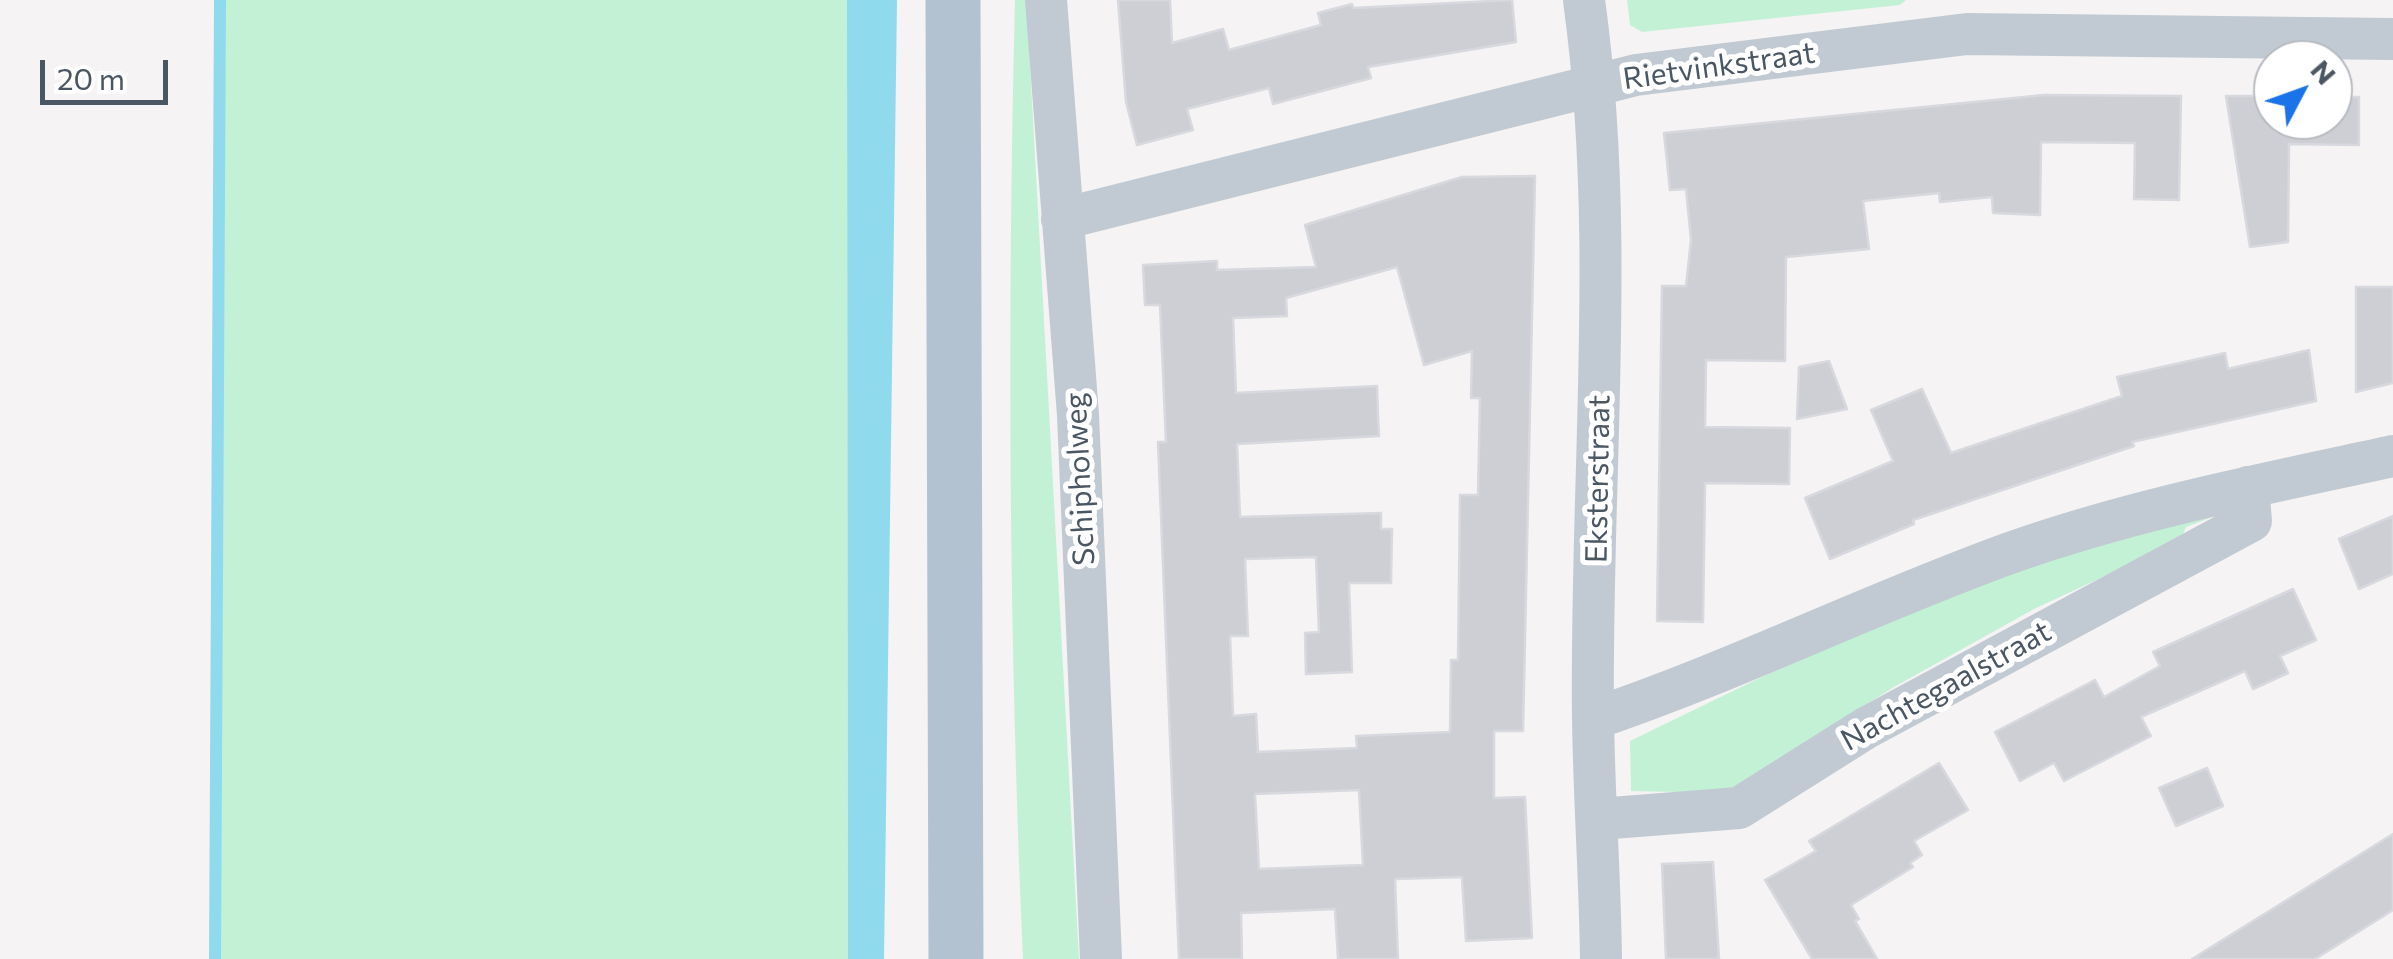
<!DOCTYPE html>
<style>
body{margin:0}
#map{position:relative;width:2393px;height:959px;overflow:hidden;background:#f5f3f3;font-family:Commissioner,sans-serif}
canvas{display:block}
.north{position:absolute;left:2253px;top:40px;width:100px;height:100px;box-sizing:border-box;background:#fff;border:2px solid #b7bbc0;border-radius:50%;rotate:49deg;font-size:28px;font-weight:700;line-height:40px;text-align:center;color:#4a5661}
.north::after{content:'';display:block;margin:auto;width:35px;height:45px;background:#1a73e8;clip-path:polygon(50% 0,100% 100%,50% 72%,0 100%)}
.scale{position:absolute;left:40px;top:60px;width:128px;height:45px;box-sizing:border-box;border:5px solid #4a5661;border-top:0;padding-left:12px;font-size:30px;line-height:35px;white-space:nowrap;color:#4a5661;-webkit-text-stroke:8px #fff;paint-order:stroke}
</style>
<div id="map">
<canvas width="2393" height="959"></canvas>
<div class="north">N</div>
<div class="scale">20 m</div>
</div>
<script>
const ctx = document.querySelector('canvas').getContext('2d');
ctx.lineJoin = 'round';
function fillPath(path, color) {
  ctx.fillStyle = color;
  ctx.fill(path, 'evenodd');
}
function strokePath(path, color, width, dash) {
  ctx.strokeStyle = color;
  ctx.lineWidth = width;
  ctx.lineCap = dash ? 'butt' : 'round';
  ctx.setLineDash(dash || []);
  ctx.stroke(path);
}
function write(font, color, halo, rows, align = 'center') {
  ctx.font = font + ' Commissioner,sans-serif';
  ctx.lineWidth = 10;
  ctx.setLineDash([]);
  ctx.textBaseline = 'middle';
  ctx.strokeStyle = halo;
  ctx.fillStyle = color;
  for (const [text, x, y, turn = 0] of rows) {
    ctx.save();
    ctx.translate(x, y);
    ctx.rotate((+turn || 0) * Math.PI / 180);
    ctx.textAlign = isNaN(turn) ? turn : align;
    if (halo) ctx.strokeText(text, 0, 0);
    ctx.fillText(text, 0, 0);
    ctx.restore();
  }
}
fillPath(new Path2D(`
 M220 0H847L848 959H215Z
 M1015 0H1025L1027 10 1079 959H1023C1009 639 1007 320 1015 0Z
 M1627 0H1906L1900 5 1642 32 1630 25Z
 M2212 517 2186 527 2180 541 2034 609 1894 687 1725 793 1631 791 1630 741 1770 673 2051 554Z`), '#c3f1d5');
fillPath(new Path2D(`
 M847 0H897L884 959H848Z`), '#90daee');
strokePath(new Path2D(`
 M215 959 220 0`), '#90daee', 12);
const building = new Path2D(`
 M1118 0H1170L1172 43 1223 29 1229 50 1321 25 1318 13 1352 4 1353 8 1512 0 1516 42 1368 67 1371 78 1273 104 1269 88 1187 109 1193 130 1137 145 1126 102Z
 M2044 95 2181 96 2179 200 2134 199 2135 143 2041 142 2040 215 1993 213 1992 197 1940 202 1939 193 1863 201 1869 249 1786 257 1785 361 1706 360 1705 427 1790 428 1789 484 1705 483 1703 622 1657 621 1662 286H1686L1691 240 1686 189 1670 190 1664 133Z
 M2226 96H2273V120H2333V97H2359V145L2289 144 2288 242 2250 247Z
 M1535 176 1523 731H1494V798L1525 797 1532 938 1466 941 1462 877 1395 879 1398 959H1338L1335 909 1241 913 1242 959H1179L1158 442H1166L1160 305H1145L1143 265 1217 261V270L1316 267 1305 225 1462 177ZM1397 267 1424 365 1472 351 1471 398H1480L1478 495H1460L1458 660H1451L1450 732 1356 736 1357 748 1258 752 1256 714 1233 716 1230 636H1248L1245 559 1316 557 1319 632 1305 633 1306 674 1352 672 1349 583H1391L1392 529H1381V513L1240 517 1237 444 1379 436 1378 418 1377 386 1236 393 1233 318 1287 316 1286 298ZM1359 790 1363 865 1259 869 1255 794Z
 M2356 287H2393V383L2356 392Z
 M2309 350 2316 401 2132 442 2134 446 1913 520 1914 524 1830 559 1805 498 1893 461 1871 410 1922 389 1951 453 2122 396 2117 377 2225 353 2228 369Z
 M1829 361 1847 409 1797 419 1799 367Z
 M2393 516V574L2359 589 2339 539Z
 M2293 589 2316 640 2280 656 2288 673 2253 689 2245 671 2141 717 2151 736 2064 781 2054 763 2020 781 1995 732 2095 680 2104 697 2160 666 2153 652Z
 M1939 763 1968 810 1914 841 1922 855 1910 863 1913 867 1851 905 1859 919 1855 921 1877 959H1812L1765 880 1816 851 1809 841Z
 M2207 768 2223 806 2176 826 2159 788Z
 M2393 834V910L2315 959H2192Z
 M1713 862 1719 959H1666L1662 864Z`);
fillPath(building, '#cdcfd5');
strokePath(building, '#d7d9de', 2.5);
strokePath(new Path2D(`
 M1046 0 1078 415 1101 959
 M1584 0C1617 238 1590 478 1593 717 1594 798 1600 878 1601 959
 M1062 219 1636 75 1967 34 2393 39
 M1593 719C1735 671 1869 604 2010 553 2130 510 2268 483 2393 456
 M1599 819 1739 808 1866 728 2251 521 2248 487`), '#c1cad2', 42);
strokePath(new Path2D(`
 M953 0 956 959`), '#b3c2d1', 55);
write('30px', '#4a5661', '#fff', [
 ["Rietvinkstraat",1719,66,-8],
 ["Schipholweg",1080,479,-93],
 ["Eksterstraat",1598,479,-89],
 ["Nachtegaalstraat",1946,686,-29]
]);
</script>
